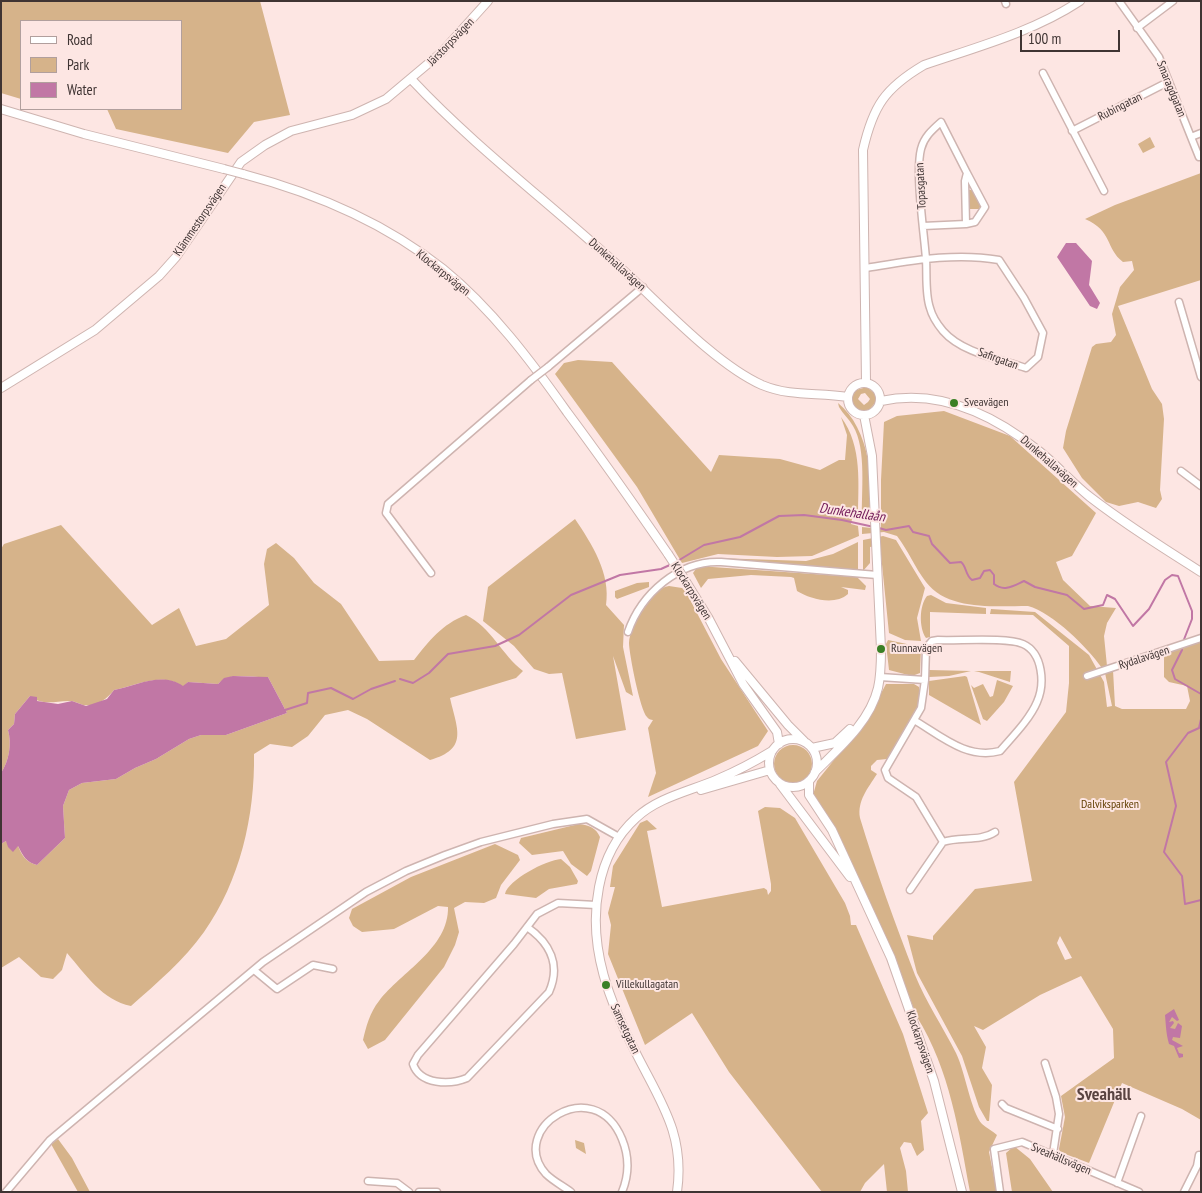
<!DOCTYPE html>
<meta charset="utf-8">
<style>
body{margin:0}
#map{position:relative;width:1202px;height:1193px;overflow:hidden;background:#fde6e3;font-family:"PT Sans Narrow",sans-serif}
canvas{display:block}
.frame{position:absolute;inset:0;border:2px solid #3f3433;pointer-events:none}
.legend{position:absolute;left:20px;top:20px;width:162px;height:90px;box-sizing:border-box;background:#fde6e3;border:1px solid #b19f9d;margin:0;padding:6px 9px;list-style:none;font-size:15px;color:#3f3433}
.legend li{display:flex;align-items:center;gap:10px;height:25px}
.legend b{width:25px;border:1px solid #b19f9d}
.scale{position:absolute;left:1020px;top:30px;width:100px;height:22px;box-sizing:border-box;border:2px solid #3f3433;border-top:0;padding-left:6px;font-size:15px;line-height:18px;white-space:nowrap;color:#3f3433;-webkit-text-stroke:4px #fde6e3;paint-order:stroke}
</style>
<div id="map">
<canvas width="1202" height="1193"></canvas>
<div class="frame"></div>
<ul class="legend">
<li><b style="height:6px;background:#fff"></b>Road</li>
<li><b style="height:14px;background:#d6b38a"></b>Park</li>
<li><b style="height:14px;background:#c177a5"></b>Water</li>
</ul>
<div class="scale">100 m</div>
</div>
<script>
const ctx = document.querySelector('canvas').getContext('2d');
ctx.lineJoin = 'round';
function fillPath(path, color) {
  ctx.fillStyle = color;
  ctx.fill(path, 'evenodd');
}
function strokePath(path, color, width, dash) {
  ctx.strokeStyle = color;
  ctx.lineWidth = width;
  ctx.lineCap = dash ? 'butt' : 'round';
  ctx.setLineDash(dash || []);
  ctx.stroke(path);
}
function write(font, color, halo, rows, align = 'center') {
  ctx.font = font + ' "PT Sans Narrow",sans-serif';
  ctx.lineWidth = 4;
  ctx.setLineDash([]);
  ctx.textBaseline = 'middle';
  ctx.strokeStyle = halo;
  ctx.fillStyle = color;
  for (const [text, x, y, turn = 0] of rows) {
    ctx.save();
    ctx.translate(x, y);
    ctx.rotate((+turn || 0) * Math.PI / 180);
    ctx.textAlign = isNaN(turn) ? turn : align;
    if (halo) ctx.strokeText(text, 0, 0);
    ctx.fillText(text, 0, 0);
    ctx.restore();
  }
}
fillPath(new Path2D(`
 M1 1H260L290 115 254 122 228 153 116 129 107 109H181V21H21V99L1 93Z
 M1150 137 1155 147 1143 153 1138 144Z
 M1201 173V280L1118 306 1152 389 1162 404 1164 419 1160 490 1162 499 1156 508 1138 502 1119 506 1106 502 1082 478 1063 448 1066 431 1092 347 1096 344 1111 342 1116 335 1112 314 1120 287 1134 270 1132 261 1123 262C1105 248 1113 231 1085 219L1115 205Z
 M968 190H975L982 204 979 209H969Z
 M578 360 612 362 711 472 719 455 780 459 820 470 839 460H845L847 435 841 417C863 447 858 484 858 519H852L851 524 858 526 859 536 812 556 777 557 718 554 682 563 637 487 555 374 564 363Z
 M867 387 875 394 876 402 868 411H860L853 405 852 397 856 390ZM865 393 870 399 868 402 864 405 858 399 861 394Z
 M838 403C870 429 875 484 868 521L862 520C861 493 867 449 853 426 849 419 843 414 839 407Z
 M944 411 1010 436 1096 513 1072 556 1056 562 1063 580 1090 606 1116 608 1107 623 1104 636 1107 666 1102 668C1087 647 1053 613 1028 606 995 606 948 611 926 582 915 568 908 550 897 536L884 532 862 534V527L881 529V480L884 422 897 416Z
 M575 519C592 544 611 574 606 605L624 625 623 647 633 696 626 692 613 656 626 730 576 739 562 673 549 674 534 669 514 646 483 621 488 587Z
 M61 525 152 625 179 608 196 646 226 639 269 605 264 564 267 549 276 543 294 558 314 583 341 604 379 661 414 660C429 641 442 624 466 615 491 627 502 655 523 671L516 678 450 698C457 729 469 749 430 760L367 719 348 710 325 715 308 736 292 747 270 744 254 754C255 816 240 881 204 932 184 960 157 983 131 1006 102 1000 86 975 67 953L62 970 53 979 41 977 19 957 1 968V844L6 841 18 846C22 856 26 862 37 865L65 838 63 806 69 790 82 783 116 779 135 768 156 759 189 739 201 735H226L287 713 268 677C251 678 231 671 218 684L188 682 183 687C163 671 136 686 114 690 107 699 96 707 83 705 80 704 76 702 72 701 56 700 44 707 30 696L15 714 14 724 8 730C12 744 9 761 1 773V549L4 544Z
 M883 536 896 540 925 588 917 618 921 641 905 640 889 633 880 545 870 547V563L863 571V540Z
 M858 542V570L708 560 716 558 806 561 833 554Z
 M698 566 857 577 866 586 865 590 841 587 848 590V594C835 606 810 599 797 591L794 578 791 577 751 575 708 579 701 588 693 573Z
 M649 582V587L617 599 615 597V591L637 583Z
 M669 586 682 588 686 592 721 659 768 731 758 746 648 797 656 773 648 728 653 720C651 720 648 719 647 717 640 710 629 653 629 643 630 625 651 588 669 586Z
 M931 595 946 603 986 608V614L930 612V637L926 638C919 628 919 606 927 596Z
 M991 609 1035 612 1089 655 1104 682 1107 707 1112 706 1105 673 1113 670 1115 706 1122 709H1186L1190 701 1187 686 1169 682 1164 677V654L1201 640V1120L1182 1109 1122 1083 1089 1163 1060 1152 1059 1149 1065 1117 1061 1096 1114 1058 1113 1029 1081 976 1040 995 983 1030 974 1026 986 1047 982 1068 992 1085 989 1121H987L979 1107 962 1056 917 973 907 935 933 940V936L975 889 1032 881 1014 782 1066 712 1069 683V646L1033 615 990 614ZM1060 936 1072 958 1065 960 1057 943Z
 M888 640 921 647 920 673 912 676 889 670 886 644Z
 M929 670 971 671 949 676 929 677Z
 M974 671H1011L1010 682 979 672Z
 M965 676 967 677 981 725 929 695V681Z
 M997 680 1013 686 1004 702 987 721 983 719 971 685 974 688 983 684 990 697 993 696Z
 M886 684H914L919 687V706L887 759 877 760 871 766V770L877 774C868 788 857 801 860 818 876 871 895 923 915 975 926 1002 943 1027 956 1053 965 1071 971 1112 982 1124 986 1128 993 1131 997 1135L989 1152 997 1192H970C959 1132 950 1070 917 1017 888 940 855 866 813 795L817 781 868 718Z
 M774 764a19 19 0 1 1 38 0a19 19 0 1 1-38 0Z
 M765 807 780 808 795 818 845 903 850 916 851 925H856L903 1034 928 1113 921 1121 924 1150 917 1156 911 1143 904 1142 900 1148 906 1171 908 1192H887L884 1164 865 1183 860 1192H822L729 1072 692 1013 645 1045 608 954 611 925 608 913 615 887H610L613 866 640 823 647 820 657 829 647 831 662 907 764 888 767 890 768 895 771 891V884L758 811Z
 M579 824C589 825 596 828 600 837L591 871 587 876 571 864 563 851 532 855 519 843 521 838Z
 M495 844 518 855 520 860 501 885 496 898 484 903 465 902 454 908 459 932 455 945 444 967 385 1040 368 1049 363 1040C366 1027 370 1012 379 1001 401 972 449 948 448 907L438 906 394 929 362 932 353 926 349 918 352 909 411 877Z
 M561 859 570 867 578 881 577 884 549 889 536 898 505 894C508 880 546 860 561 859Z
 M58 1139 72 1158 90 1192H78L51 1144Z
 M575 1140 584 1143 586 1154 576 1148Z
 M1014 1146 1030 1159 1053 1192H1012L1006 1153Z`), '#d6b38a');
fillPath(new Path2D(`
 M1066 243H1076L1092 261 1089 285 1100 303 1097 309 1090 306 1057 257Z
 M233 676 268 677 287 713 226 735H201L189 739 156 759 135 768 116 779 82 783 69 790 63 806 65 838 37 865C26 862 23 856 18 846L13 852 8 847 6 841 1 844V773C9 761 12 744 8 730L14 724 15 714 30 696 37 697V701L58 704 72 701 86 706 107 699 114 690C136 686 162 671 183 686L188 682 218 684 224 678Z
 M1174 1009 1179 1020 1177 1021 1172 1017 1169 1022 1173 1021 1174 1023 1170 1028 1175 1029 1178 1023 1182 1026 1180 1038 1173 1037 1172 1040 1183 1046 1177 1048 1179 1053 1183 1054V1057L1179 1058 1174 1046 1169 1044C1166 1033 1166 1026 1165 1015Z`), '#c177a5');
strokePath(new Path2D(`
 M879 528 886 530 909 526 913 532 929 536 932 544 950 563 961 562C967 567 965 575 972 580L980 578 984 571 990 570 994 575V584C1004 592 1013 586 1024 581L1035 587 1067 595 1084 609 1103 605 1107 595 1115 599 1133 626 1149 609 1165 580 1172 575 1178 576 1192 611V619L1183 642
 M676 562 704 545 740 537 779 516 804 515 842 520 874 527
 M1182 650 1172 670 1175 679 1201 694
 M400 679 413 683 429 673 448 654 495 646 519 635 571 595 620 575 661 569 672 564
 M285 710 307 703 308 693 331 688 353 699 371 689 395 681
 M1201 719 1199 728 1188 733 1166 762 1176 806 1164 852 1182 876 1185 904 1201 900`), '#c177a5', 2);
const minor = new Path2D(`
 M1005 1 1006 4
 M1119 1 1159 57 1199 157
 M1137 28 1173 1
 M1043 73 1104 191
 M1072 131 1168 82
 M1191 137 1201 133
 M966 224 975 222 985 207 967 173
 M866 268C910 261 954 252 999 260L1024 298 1043 333 1038 357 1026 368C1000 359 962 353 943 331 938 325 932 316 930 308 925 294 927 274 926 259 924 232 915 173 921 149 924 137 932 130 941 122L967 173 965 181 966 224 923 226
 M1179 302 1201 377
 M548 367 643 287
 M1181 471 1201 486
 M431 573 386 513 388 504 531 380
 M628 632C641 594 679 560 721 562L877 575
 M1087 676 1201 638
 M880 677 925 680 921 708 885 770 888 778 916 797 943 842 910 890
 M914 720C941 736 967 760 1000 751 1012 737 1030 719 1037 702 1045 684 1043 653 1023 644 1007 637 958 641 938 640L932 641 926 648 925 680
 M943 842C960 836 980 842 995 832
 M527 927C550 943 561 965 549 992L467 1078C450 1085 420 1085 413 1064L418 1055 514 944 537 914 558 903 596 905
 M254 970 277 989 313 965 333 969
 M1045 1063 1056 1097 1059 1114 1053 1154
 M1002 1104 1006 1108 1058 1129
 M368 1181 397 1183 409 1192
 M1117 1183 1141 1116
 M6 1192 50 1140 263 962 366 892 406 871 445 855 481 842 553 824 587 819 619 837
 M419 1192H437
 M571 1192C563 1186 553 1181 546 1174 506 1129 594 1071 622 1139 629 1156 629 1175 622 1192
 M1000 1192 994 1149 1022 1142 1139 1192
 M1184 1192 1197 1166 1199 1155`);
const tertiary = new Path2D(`
 M412 80C474 146 547 201 614 262 656 299 713 363 762 385 791 397 818 392 848 397
 M1 109 84 134 224 169
 M243 174C315 193 384 222 443 269 492 309 531 361 567 412 602 459 635 506 668 554
 M866 382 863 150C873 106 885 88 924 65 977 47 1033 32 1080 1
 M848 399a16 16 0 1 1 32 0a16 16 0 1 1-32 0Z
 M1 388 95 330 159 276 176 257 241 162 265 145 291 131 352 115 386 99 442 52 488 1
 M881 401C940 388 994 415 1039 451 1057 465 1072 483 1090 497 1125 524 1163 548 1201 572
 M683 577 709 619 743 684 777 732 779 744
 M735 661 788 725 804 741
 M769 763a24 24 0 1 1 48 0a24 24 0 1 1-48 0Z
 M812 748 835 743 850 729
 M815 772C839 748 870 722 878 688 881 675 881 662 881 649L872 456 864 415
 M809 781V795L832 830 891 958 934 1081 962 1192
 M780 784 850 877
 M701 790 770 770
 M677 1192C685 1136 662 1104 638 1057 610 1003 587 948 599 887 604 861 616 836 636 818 658 797 691 791 718 779 737 771 754 762 772 751`);
strokePath(minor, '#ceb4b0', 9);
strokePath(tertiary, '#ceb4b0', 10);
strokePath(minor, '#fff', 6);
strokePath(tertiary, '#fff', 8);
const minorBridge = new Path2D(`
 M531 380 548 367`);
const tertiaryBridge = new Path2D(`
 M224 169 243 174
 M668 554 683 577`);
strokePath(minorBridge, '#ceb4b0', 9, []);
strokePath(tertiaryBridge, '#ceb4b0', 10, []);
strokePath(minorBridge, '#fff', 6);
strokePath(tertiaryBridge, '#fff', 8);
for (const [x, y, r, color] of [
 [954,403,5,"#3a8025"],
 [881,649,5,"#3a8025"],
 [606,985,5,"#3a8025"]
]) {
  const dot = new Path2D();
  dot.arc(x, y, r, 0, 2 * Math.PI);
  ctx.fillStyle = color;
  ctx.fill(dot);
  strokePath(dot, '#fde6e3', 2);
}
write('12px', '#3f3433', '#fde6e3', [
 ["Järstorpsvägen",451,42,-46],
 ["Smaragdgatan",1171,89,68],
 ["Rubingatan",1120,107,-27],
 ["Topasgatan",921,186,-93],
 ["Klämmestorpsvägen",200,220,-56],
 ["Dunkehallavägen",617,265,42],
 ["Klockarpsvägen",443,273,39],
 ["Safirgatan",998,359,20],
 ["Dunkehallavägen",1049,462,41],
 ["Klockarpsvägen",691,591,58],
 ["Rydalavägen",1144,658,-18],
 ["Samsetgatan",625,1029,65],
 ["Klockarpsvägen",920,1042,71],
 ["Sveahällsvägen",1061,1159,23]
]);
write('12px', '#3f3433', '#fde6e3', [
 ["Sveavägen",964,403],
 ["Runnavägen",891,649],
 ["Villekullagatan",616,985]
], 'left');
write('12px', '#623f03', '#fde6e3', [
 ["Dalviksparken",1110,805]
]);
write('italic 14px', '#721a59', '#fde6e3', [
 ["Dunkehallaån",852,513,8]
]);
write('bold 18px', '#594341', '#fde6e3', [
 ["Sveahäll",1104,1095]
]);
</script>
